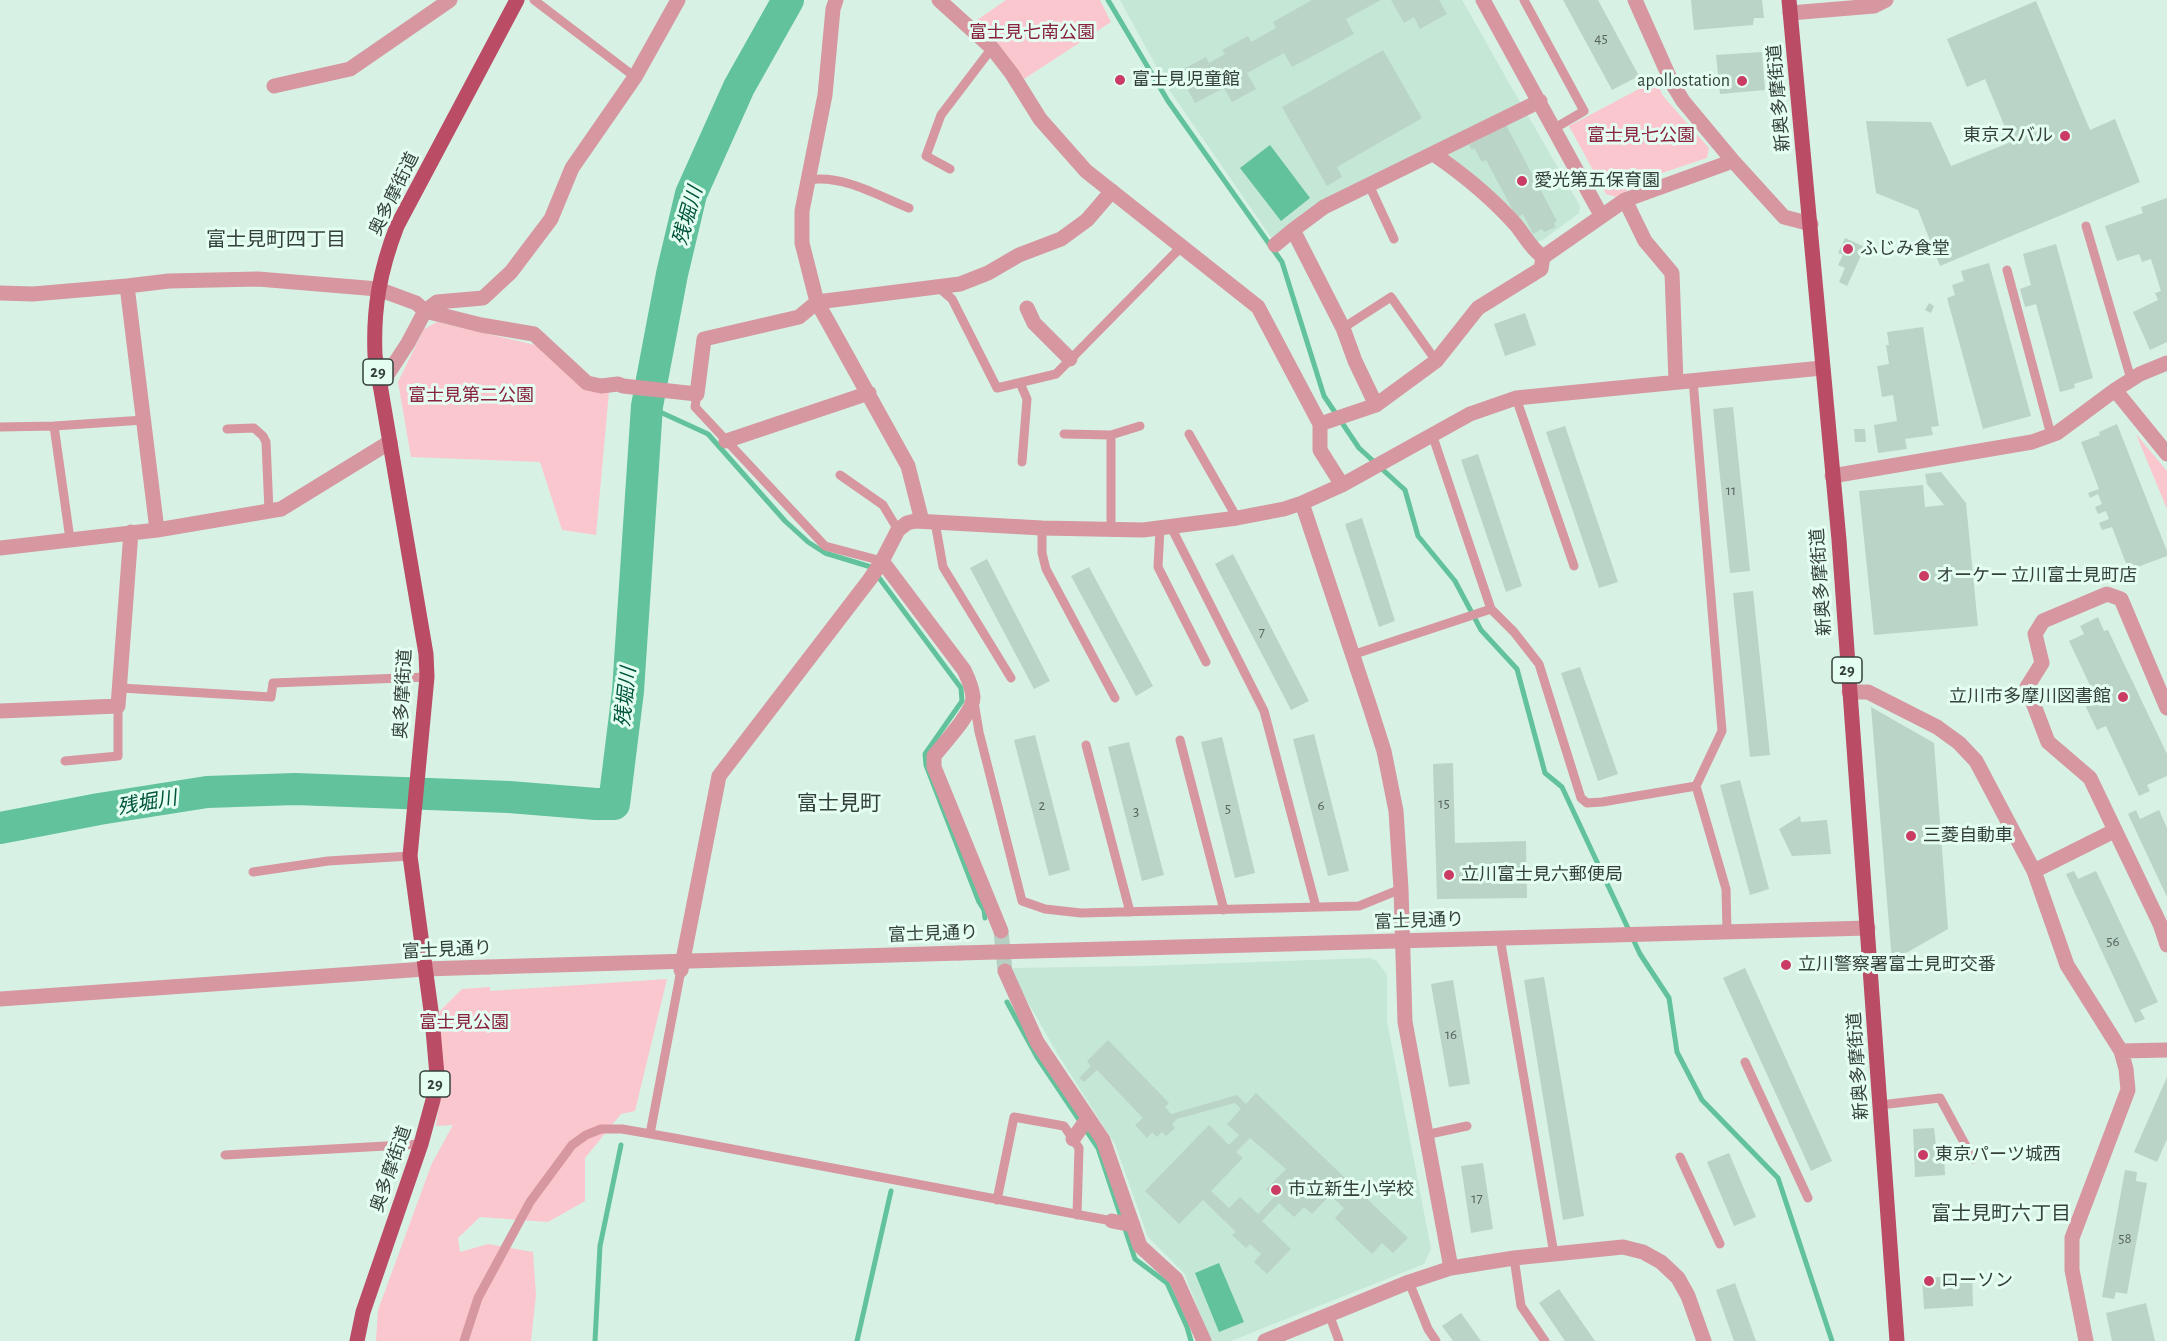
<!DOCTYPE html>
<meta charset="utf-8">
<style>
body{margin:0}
canvas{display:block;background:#d7f1e4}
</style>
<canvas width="2167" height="1341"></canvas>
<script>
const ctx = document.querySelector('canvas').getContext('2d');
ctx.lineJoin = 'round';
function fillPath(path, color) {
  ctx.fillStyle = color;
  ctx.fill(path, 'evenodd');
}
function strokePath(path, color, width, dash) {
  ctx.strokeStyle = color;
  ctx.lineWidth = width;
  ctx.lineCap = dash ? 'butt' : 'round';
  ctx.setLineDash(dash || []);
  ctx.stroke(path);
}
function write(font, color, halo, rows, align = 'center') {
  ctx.font = font + ' "Alegreya Sans","Noto Sans JP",sans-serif';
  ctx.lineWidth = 6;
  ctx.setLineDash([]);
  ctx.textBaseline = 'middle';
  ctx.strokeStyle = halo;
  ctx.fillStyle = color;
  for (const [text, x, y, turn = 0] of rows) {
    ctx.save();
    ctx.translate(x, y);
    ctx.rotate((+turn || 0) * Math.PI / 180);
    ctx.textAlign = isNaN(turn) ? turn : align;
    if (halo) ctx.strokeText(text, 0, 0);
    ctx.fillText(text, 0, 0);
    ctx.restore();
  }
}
fillPath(new Path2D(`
 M1120 0H1462L1521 104 1273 240 1168 88Z
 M1527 114 1580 206 1579 213 1544 239 1537 242 1450 160 1447 153Z
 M1370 958 1377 961 1387 975V1021L1431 1249 1424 1264 1231 1341H1211L1184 1273 1148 1237 1115 1144 1057 1053 1013 976V968L1145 966Z`), '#c5e7d6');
fillPath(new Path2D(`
 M1006 0H1100L1111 22 1024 79 996 42 974 22Z
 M1656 80 1663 96 1709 148 1707 158 1656 175 1616 197 1606 194 1569 126Z
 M437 322 535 345 580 385 609 392 596 535 562 530 540 462 411 457 398 382 424 329Z
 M2136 434 2167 471V509Z
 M667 979 635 1111 621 1114 585 1158V1201L548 1222 480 1217 458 1238 460 1252 488 1244 533 1252 536 1295 531 1341H376L378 1310 432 1163 453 1125 436 1126 443 1078 439 1012 462 989 490 987V991Z`), '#fbc7cf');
fillPath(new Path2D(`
 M1270 145 1310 198 1281 221 1240 168Z
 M1219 1263 1244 1322 1219 1332 1195 1273Z`), '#61c29b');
strokePath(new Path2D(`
 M1108 0 1168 101 1282 262 1324 396 1359 448 1405 490 1418 536 1455 581 1481 630 1517 669 1545 773 1562 787 1640 954 1669 998 1677 1052 1702 1100 1778 1178 1832 1341
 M647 406 708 434 785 521 808 542 825 553 871 567 961 688 962 701 925 754 926 765 979 902 984 910 985 918
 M1007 1002 1037 1057 1098 1148 1135 1259 1167 1283 1187 1327 1191 1341
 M595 1341 600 1246 621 1145
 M857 1341 891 1191`), '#61c29b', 5);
strokePath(new Path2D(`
 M0 828 99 809 207 792 295 789 509 797 596 804H614L628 691 647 406 672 274 691 194 739 87 788 0`), '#61c29b', 32);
fillPath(new Path2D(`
 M1312 0H1381L1346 19 1354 34 1292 67 1284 53 1247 73 1256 89 1232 102 1224 88 1195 103 1178 72 1206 57 1209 63 1225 54 1222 50 1248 36 1251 42 1276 28 1273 22Z
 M1391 0H1439L1447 14 1420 29 1414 17 1404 23Z
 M1563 0H1598L1639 76 1612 90Z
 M1691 0H1762L1764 18H1754L1753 25 1694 30Z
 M2036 1 2090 130 2115 119 2140 182 1940 266 1918 210 1876 193 1866 121 1931 122 1951 166 2011 142 1985 79 1967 87 1947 39Z
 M1383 50 1422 118 1337 167 1342 177 1327 186 1282 107Z
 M1762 52 1765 90 1720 94 1716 55Z
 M1506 125 1557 221 1554 223 1556 227 1544 232 1542 229 1533 234 1523 214 1517 218 1486 160 1482 162 1474 148 1472 150 1469 145Z
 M2167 198V342L2150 350 2133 312 2158 300 2155 293 2161 291 2151 259 2142 262 2139 254 2117 261 2105 226 2143 213 2141 207Z
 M1845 238 1865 247 1847 286 1839 282 1845 268 1838 265 1843 255 1838 253Z
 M2056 244 2093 378 2074 384 2075 388 2060 392 2036 304 2025 307 2020 289 2031 285 2023 254Z
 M1989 263 2031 416 1983 429 1947 298 1955 295 1952 285 1964 281 1961 271Z
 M1929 303 1934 306 1931 313 1925 310Z
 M1525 313 1536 345 1505 356 1494 324Z
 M1923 327 1939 426 1931 427 1933 435 1905 439 1907 449 1878 453 1874 425 1897 421 1893 395 1882 397 1877 366 1889 364 1886 345H1889L1887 332Z
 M1733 407 1750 571 1730 573 1713 409Z
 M2117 424 2167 551V556L2135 568 2133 564 2127 566 2112 527 2102 530 2099 523 2109 519 2106 511 2098 514 2095 507 2102 504 2098 494 2090 498 2088 493 2099 489 2081 442 2100 435 2099 432Z
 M1565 426 1618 582 1599 588 1546 432Z
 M1854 429H1865L1866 442H1855Z
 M1478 454 1522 586 1506 592 1461 460Z
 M1941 472 1966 503 1978 626 1874 635 1859 491 1923 485 1925 507 1944 505 1927 484 1925 474Z
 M1362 518 1395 621 1379 627 1345 524Z
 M1233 554 1309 701 1291 710 1215 564Z
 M987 559 1050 681 1034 689 970 568Z
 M1089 567 1153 686 1136 696 1071 576Z
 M1753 591 1770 755 1750 757 1733 593Z
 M2098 617 2104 631 2108 630 2167 754V776L2147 785 2150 791 2139 796 2106 726 2097 730 2085 705 2097 700 2069 641 2084 634 2080 626Z
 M1580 667 1618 774 1598 781 1561 673Z
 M1871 707 1934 743 1948 929 1892 961Z
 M1314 734 1349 871 1328 876 1293 739Z
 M1035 735 1070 870 1049 876 1014 740Z
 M1222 737 1255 873 1235 878 1201 742Z
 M1129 742 1164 875 1142 881 1108 747Z
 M1453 763 1455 843 1526 841 1527 898 1437 899 1433 764Z
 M1740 780 1769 889 1750 895 1720 785Z
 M2136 810 2140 819 2159 810 2167 828V897L2128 814Z
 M1800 816 1801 822 1827 820 1831 854 1792 856 1779 829Z
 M2074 871 2078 879 2096 871 2158 1002 2140 1010 2145 1019 2135 1023 2066 874Z
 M1745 968 1832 1161 1811 1171 1723 978Z
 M1544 977 1584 1216 1563 1220 1524 980Z
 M1453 980 1470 1084 1449 1087 1431 984Z
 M1108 1040 1169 1103 1165 1107 1171 1114 1237 1095 1246 1104 1256 1093 1408 1238 1393 1253 1382 1243 1372 1254 1335 1218 1344 1208 1330 1195 1312 1214 1304 1207 1294 1217 1279 1203 1262 1221 1291 1249 1267 1274 1254 1262 1261 1254 1250 1244 1246 1248 1232 1235 1236 1232 1203 1200 1179 1224 1145 1191 1209 1125 1229 1145 1239 1135 1227 1124 1241 1109 1235 1103 1177 1119 1172 1124 1175 1128 1166 1136 1162 1132 1157 1137 1152 1132 1147 1138 1135 1125 1143 1118 1097 1070 1084 1082 1079 1078 1091 1066 1087 1061ZM1250 1138 1286 1169 1266 1189 1274 1197 1258 1214 1240 1197 1229 1208 1211 1191 1243 1158 1236 1152Z
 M2167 1077V1139L2157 1162 2134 1152Z
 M1934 1128 1937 1154H1944L1945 1175 1915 1177 1913 1129Z
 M1729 1153 1756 1217 1734 1226 1707 1162Z
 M1483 1163 1493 1229 1471 1233 1461 1166Z
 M2125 1170 2137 1172 2136 1181 2147 1183 2127 1294 2116 1292 2114 1299 2102 1297Z
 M1972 1275 1973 1306 1924 1309 1922 1278Z
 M1735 1283 1756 1341H1734L1716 1290Z
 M1559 1289 1595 1341H1565L1539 1303Z
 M2146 1303 2155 1341H2112L2106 1313Z
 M1461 1313 1481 1341H1453L1442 1326Z`), '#bbd4c8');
strokePath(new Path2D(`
 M1001 931 1005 971`), '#b7cec2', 15, [15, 8]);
strokePath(new Path2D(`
 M534 0 635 77
 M1524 0 1584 111 1555 128
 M950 169 926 156 941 115 992 48
 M809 180C842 174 879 196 909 208
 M1369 185 1394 239
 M2086 226 2131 379
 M2007 270 2051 435
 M938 287 952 299 997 388 1056 374 1182 246
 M1343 328 1391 297 1436 361
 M1020 383 1027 399 1022 462
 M697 394 695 407 825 546 882 561
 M1516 398 1574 566
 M54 426 144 420
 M0 427 54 426 70 539
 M227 429 254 428 263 436 266 442 269 511
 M1064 434 1111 435V529
 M1189 434 1237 518
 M1432 434 1491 609 1514 632 1539 664 1581 798 1587 803 1602 802 1696 786 1722 731 1693 380
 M1111 435 1140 426
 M840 475 883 505 898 530
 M935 522 943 567 1011 678
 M1171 527 1264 711 1316 907
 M1042 528V553L1046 569 1115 698
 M1160 528 1158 567 1206 662
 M1352 655 1491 609
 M121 688 271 697 273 683 427 677
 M974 702 979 732 1022 901 1045 909 1081 913 1359 906 1401 889
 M1180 740 1224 910
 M1086 745 1130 912
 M65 761 118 756V706
 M1696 786 1726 889 1727 932
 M253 872 328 861 410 856
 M1500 938 1554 1254
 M1745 1062 1808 1198
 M1880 1105 1940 1098 1973 1159
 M650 1134 681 970
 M1425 1135 1467 1126
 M225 1155 421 1144
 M1680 1157 1720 1244
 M997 1200 1014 1117 1064 1126 1079 1148 1077 1215
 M1514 1258 1521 1306 1545 1341
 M1409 1282 1428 1329 1436 1341
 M1329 1314 1339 1341
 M464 1341 478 1298 530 1202 572 1145 586 1135 601 1129H622L674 1138 1112 1221`), '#d697a1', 9);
strokePath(new Path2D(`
 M836 0 833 9 825 95 802 211V243L817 302 908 466 922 521
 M939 0 992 48 1012 74 1040 119 1086 171 1258 307 1320 424
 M1483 0 1601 215
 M1635 0 1672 83 1683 101 1733 161 1784 217 1811 224
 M1790 13 1874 6 1886 0
 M274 86 350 69 450 0
 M1435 155C1464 175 1492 198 1516 225 1525 236 1531 249 1543 257
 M1625 200 1645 241 1672 273 1676 382
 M1275 245 1293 230
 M127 286 157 530
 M0 293 33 294 127 286 169 281 258 279 378 289 416 303 425 311 481 325 534 334 587 383 601 386 618 384 623 386 697 394 704 339 799 317 817 302 960 284 988 273 1019 255 1061 239 1087 220 1112 191
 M1027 308 1034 323 1070 359
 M380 386 408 343 425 311 437 302 483 298 511 272 551 219 572 168 635 77 678 0
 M2115 390 2167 454
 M1376 405 1355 361 1343 328 1293 230 1324 207 1540 101
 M726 441 869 393
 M1832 476 2032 442 2057 433 2115 390 2140 374 2167 363
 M1342 485 1320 450V424L1376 405 1436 361 1478 308 1541 269 1543 257 1625 200 1733 161
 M0 548 157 530 281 509 390 442
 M882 561 964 670C968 678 972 687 973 697 974 712 943 744 934 756V767L1001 931
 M1849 692H1868L1937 727 1959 743 1976 761 2034 871 2067 965 2121 1051 2126 1069 2128 1090 2072 1238V1270L2086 1341
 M2167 708 2121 599 2107 594 2043 621 2035 634 2042 663 2027 687 2048 742 2090 778 2160 924 2167 945
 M0 711 118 706 131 532
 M2034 871 2114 831
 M681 970 719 776 870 579 882 561 898 530 907 523 915 521 1042 528 1143 530 1237 518 1284 509 1302 503 1342 485 1470 414 1516 398 1822 368
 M1005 971 1037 1042 1103 1140 1140 1246 1176 1279 1204 1341
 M2121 1051 2167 1050
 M1073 1139 1088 1118
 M1112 1221 1133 1225
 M1451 1268 1514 1258 1623 1247 1643 1252 1661 1262 1678 1278 1688 1296 1704 1341
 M1265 1341 1409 1282 1451 1268 1405 1022 1401 889 1396 811 1384 751 1370 707 1302 503`), '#d697a1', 15);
strokePath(new Path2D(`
 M960 953 1868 928
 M0 999 425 969 488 967`), '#d697a1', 15);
strokePath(new Path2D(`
 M1789 0 1839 540 1897 1341
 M357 1341 363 1312 421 1144 433 1100 437 1075 432 1018 410 856 427 677 426 654 375 355C373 308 380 270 397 226L517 0`), '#ba4c66', 15);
strokePath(new Path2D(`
 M488 967 960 953`), '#d697a1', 15);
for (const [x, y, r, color] of [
 [1120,80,6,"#cb3c64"],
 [1742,81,6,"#cb3c64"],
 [2065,136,6,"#cb3c64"],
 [1522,181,6,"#cb3c64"],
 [1848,249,6,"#cb3c64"],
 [1924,576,6,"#cb3c64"],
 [2123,697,6,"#cb3c64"],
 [1911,836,6,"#cb3c64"],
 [1449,875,6,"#cb3c64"],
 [1786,965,6,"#cb3c64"],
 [1923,1155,6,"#cb3c64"],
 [1276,1190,6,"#cb3c64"],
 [1929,1281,6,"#cb3c64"]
]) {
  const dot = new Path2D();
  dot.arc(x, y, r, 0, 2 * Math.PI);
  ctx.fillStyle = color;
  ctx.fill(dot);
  strokePath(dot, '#e4fef2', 2);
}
write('15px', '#56655e', null, [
 ["45",1601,38],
 ["11",1731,490],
 ["7",1262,632],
 ["15",1444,803],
 ["2",1042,805],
 ["6",1321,805],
 ["5",1228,808],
 ["3",1136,811],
 ["56",2113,941],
 ["16",1451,1034],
 ["17",1477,1198],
 ["58",2125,1238]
]);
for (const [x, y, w] of [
 [378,372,30],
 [1847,670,30],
 [435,1084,30]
]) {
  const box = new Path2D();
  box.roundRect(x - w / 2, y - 13, w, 26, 4.5);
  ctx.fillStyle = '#e4fef2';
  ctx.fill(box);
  strokePath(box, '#35403b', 1.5);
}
write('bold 16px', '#35403b', null, [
 ["29",378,372],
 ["29",1847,670],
 ["29",435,1084]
]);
write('18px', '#88213f', '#e4fef2', [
 ["富士見七南公園",1032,33],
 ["富士見七公園",1641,136],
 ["富士見第二公園",471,396],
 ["富士見公園",464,1023]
]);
write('18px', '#35403b', '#e4fef2', [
 ["富士見児童館",1132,80],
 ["apollostation",1730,81,"right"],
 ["東京スバル",2053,136,"right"],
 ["愛光第五保育園",1534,181],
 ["ふじみ食堂",1860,249],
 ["オーケー 立川富士見町店",1936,576],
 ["立川市多摩川図書館",2111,697,"right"],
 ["三菱自動車",1923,836],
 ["立川富士見六郵便局",1461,875],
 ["立川警察署富士見町交番",1798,965],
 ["東京パーツ城西",1935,1155],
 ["市立新生小学校",1288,1190],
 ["ローソン",1941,1281]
], 'left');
write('18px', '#35403b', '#e4fef2', [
 ["新奥多摩街道",1779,98,-95],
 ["奥多摩街道",394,194,-64],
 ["新奥多摩街道",1821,582,-94],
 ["奥多摩街道",403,694,-87],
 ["富士見通り",1419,921,-2],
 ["富士見通り",933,934,-2],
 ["富士見通り",447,950,-3],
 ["新奥多摩街道",1858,1066,-94],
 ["奥多摩街道",391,1169,-71]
]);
write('italic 20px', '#00543b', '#e4fef2', [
 ["残堀川",688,216,-74],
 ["残堀川",626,697,-84],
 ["残堀川",147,803,-10]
]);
write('20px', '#35403b', '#e4fef2', [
 ["富士見町四丁目",276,240],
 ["富士見町六丁目",2001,1214]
]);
write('21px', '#35403b', '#e4fef2', [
 ["富士見町",839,804]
]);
</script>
